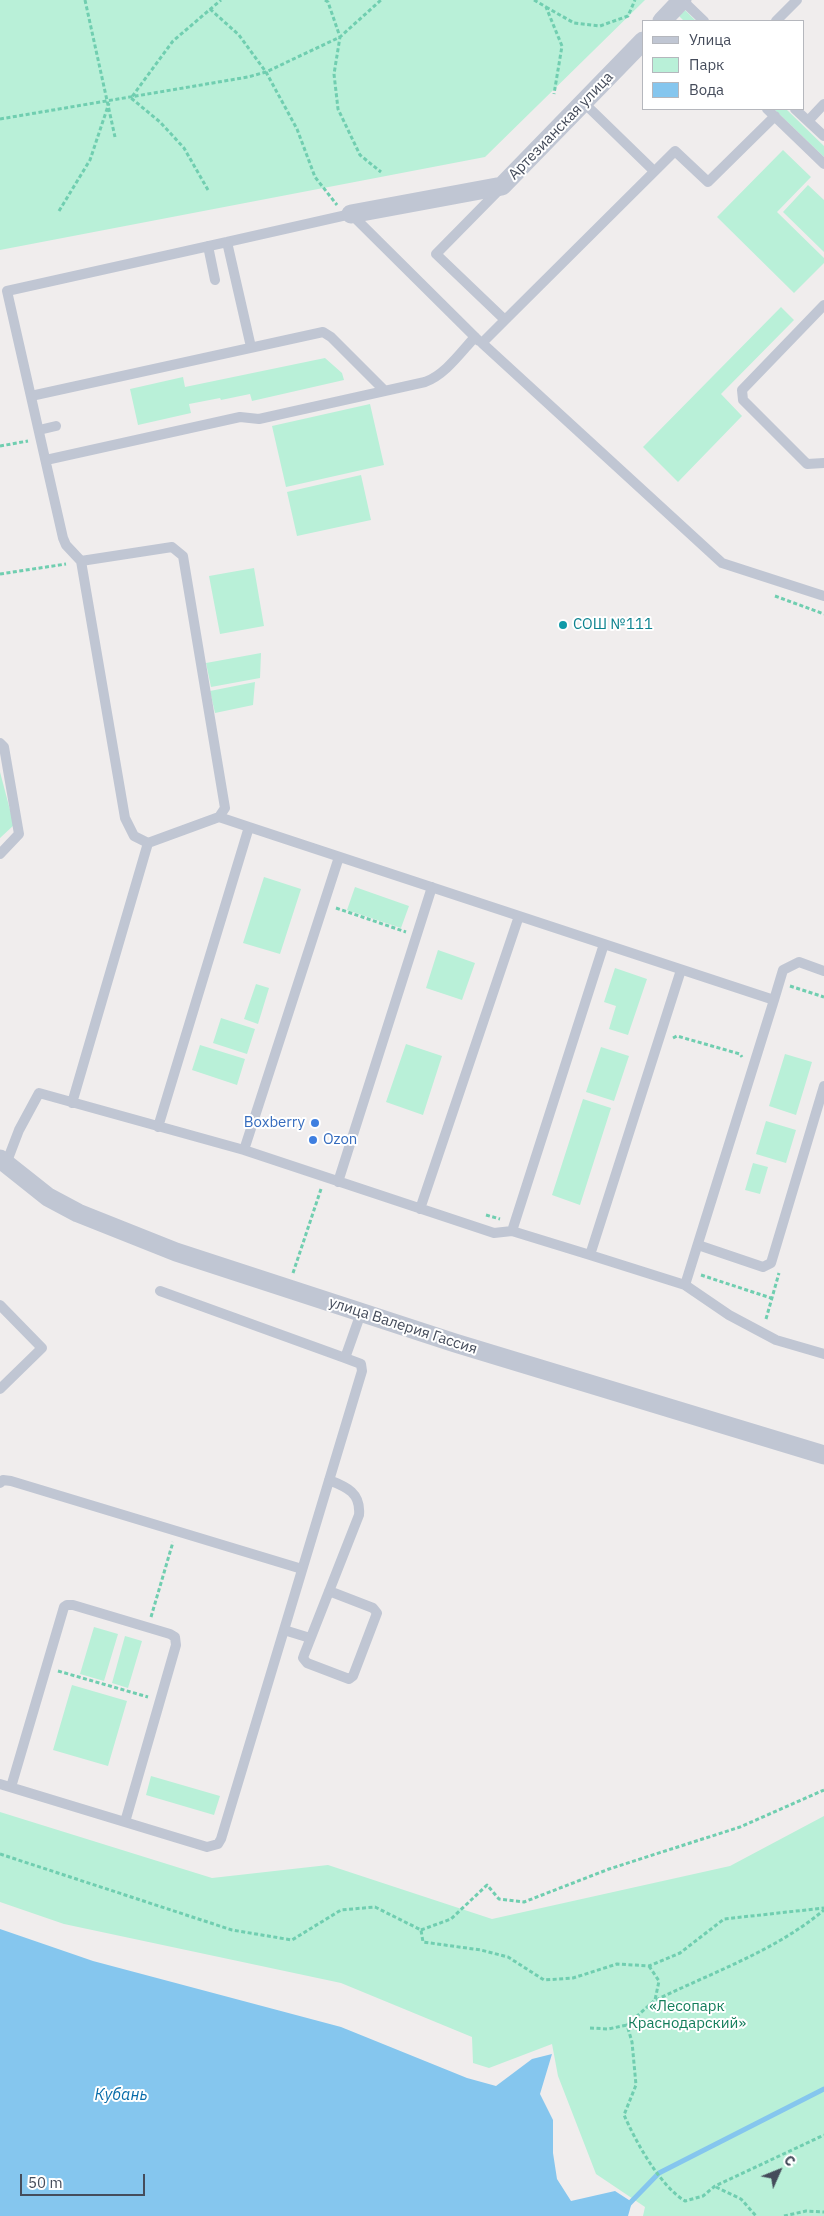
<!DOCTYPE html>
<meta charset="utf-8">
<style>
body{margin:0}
#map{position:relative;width:824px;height:2216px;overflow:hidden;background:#f0eded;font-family:"IBM Plex Sans",sans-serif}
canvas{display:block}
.legend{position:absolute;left:642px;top:20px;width:162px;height:90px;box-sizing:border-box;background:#fff;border:1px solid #b5b7bd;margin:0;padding:6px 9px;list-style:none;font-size:15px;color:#454c5b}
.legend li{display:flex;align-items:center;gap:10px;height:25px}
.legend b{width:25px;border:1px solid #b5b7bd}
.north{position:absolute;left:754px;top:2146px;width:50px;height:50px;-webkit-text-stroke:4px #fff;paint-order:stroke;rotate:46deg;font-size:14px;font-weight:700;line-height:20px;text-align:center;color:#454c5b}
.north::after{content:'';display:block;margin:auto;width:18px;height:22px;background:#454c5b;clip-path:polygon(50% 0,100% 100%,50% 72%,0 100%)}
.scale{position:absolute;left:20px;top:2174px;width:125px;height:22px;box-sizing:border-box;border:2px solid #454c5b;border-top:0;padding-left:6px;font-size:15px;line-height:18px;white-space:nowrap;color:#454c5b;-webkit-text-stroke:4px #fff;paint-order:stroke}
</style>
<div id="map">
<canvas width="824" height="2216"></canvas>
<ul class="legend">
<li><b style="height:6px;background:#c0c6d3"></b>Улица</li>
<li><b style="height:14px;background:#b9f0d8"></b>Парк</li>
<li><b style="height:14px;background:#85c6ee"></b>Вода</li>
</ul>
<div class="north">С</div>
<div class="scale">50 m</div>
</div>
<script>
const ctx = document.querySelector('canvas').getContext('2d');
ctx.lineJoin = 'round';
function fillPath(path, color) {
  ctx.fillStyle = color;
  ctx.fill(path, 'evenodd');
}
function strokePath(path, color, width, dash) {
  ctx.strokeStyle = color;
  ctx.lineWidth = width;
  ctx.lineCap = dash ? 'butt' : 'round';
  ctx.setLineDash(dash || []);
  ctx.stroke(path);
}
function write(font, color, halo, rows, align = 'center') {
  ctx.font = font + ' "IBM Plex Sans",sans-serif';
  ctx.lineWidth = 4;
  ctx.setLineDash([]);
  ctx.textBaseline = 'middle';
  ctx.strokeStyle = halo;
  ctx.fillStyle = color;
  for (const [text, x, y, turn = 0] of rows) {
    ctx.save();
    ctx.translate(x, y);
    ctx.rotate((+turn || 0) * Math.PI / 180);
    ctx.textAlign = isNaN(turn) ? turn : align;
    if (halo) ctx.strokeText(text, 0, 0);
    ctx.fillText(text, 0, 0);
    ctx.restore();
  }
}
fillPath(new Path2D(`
 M0 0H645L485 157 0 250Z
 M685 10 696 21H684L679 16Z
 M774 109H786L824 146V157Z
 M783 150 811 177 777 212 824 258V263L794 293 717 217Z
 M808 185 824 200V252L783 212Z
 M781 307 794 320 721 394 742 416 678 482 643 447Z
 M325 358 342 373 344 380 252 401 250 394 221 400 220 398 189 404 191 413 138 425 130 389 183 377 185 387Z
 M370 404 384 465 286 487 272 426Z
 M361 475 371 520 297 536 287 492Z
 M254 568 264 626 220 634 209 576Z
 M261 653 260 678 211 687 206 663Z
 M255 682 253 705 215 713 210 691Z
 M0 772 14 825 0 838Z
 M264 877 301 889 280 954 243 943Z
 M355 887 409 906 401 928 347 910Z
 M438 950 475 963 462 1000 426 988Z
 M615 968 647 979 628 1035 609 1029 616 1006 604 1002Z
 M256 984 269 988 258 1024 244 1019Z
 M221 1018 255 1029 247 1054 213 1043Z
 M406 1044 442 1056 423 1115 386 1102Z
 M200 1045 245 1059 237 1085 192 1070Z
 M601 1047 629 1056 614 1101 586 1092Z
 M785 1054 812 1062 796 1115 769 1106Z
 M583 1099 611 1108 580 1205 552 1195Z
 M766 1121 796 1130 786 1163 756 1154Z
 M753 1163 768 1167 760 1194 745 1190Z
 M94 1627 118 1634 104 1681 80 1674Z
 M125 1636 142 1641 128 1688 112 1683Z
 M72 1685 127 1701 108 1766 53 1750Z
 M151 1776 220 1796 214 1815 146 1795Z
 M0 1812 212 1878 328 1865 492 1919 730 1866 824 1816V2216H643L645 2207 596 2174 558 2076 552 2044 489 2068 473 2063 472 2037 341 1983 64 1924 0 1902Z`), '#b9f0d8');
fillPath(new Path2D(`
 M0 1929 93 1961 341 2027 467 2078 496 2086 532 2059 552 2054 540 2094 553 2120V2153L557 2179 571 2201 615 2191 632 2202 628 2216H0Z`), '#85c6ee');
strokePath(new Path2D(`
 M628 2205 659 2173 824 2089`), '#85c6ee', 5);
strokePath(new Path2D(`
 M85 0 115 137
 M325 0 328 2 340 37 334 74 338 109 360 155 381 172
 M534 0 546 7 562 46 554 94
 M546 7 574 23 600 26 628 16 635 0
 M210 9 239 35 266 72 297 129 315 177 337 205
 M0 119 248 77 266 72 340 37 381 0
 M208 190 184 148 160 122 131 98 173 41 221 0
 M59 211 90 160 109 103
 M0 446 28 441
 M0 574 66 564
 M775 596 824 614
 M336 908 406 932
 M790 986 824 997
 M673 1038 677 1036 740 1054 742 1057
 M486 1215 500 1219
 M293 1273 321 1189
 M701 1275 771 1298
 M766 1319 779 1273
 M151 1617 173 1542
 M58 1671 148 1697
 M0 1854 232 1930 292 1940 341 1910 375 1907 421 1930 423 1942 481 1950 508 1957 544 1980 573 1978 617 1964 649 1966 680 1953 724 1919 824 1908
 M421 1930 451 1919 487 1885 499 1899 524 1902 609 1869 740 1827 824 1790
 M649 1966 659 1981 655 2000 627 2025 632 2042 636 2085 624 2115C636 2142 660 2186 685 2201L703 2196 715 2186 824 2135
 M656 2000C713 1972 775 1951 824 1910
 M590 2028 608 2029 627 2025
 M716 2187 741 2199 756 2216
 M784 2216 806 2211 824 2212`), '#70ceb0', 3, [4, 2.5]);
strokePath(new Path2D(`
 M682 0 704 21
 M776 21 797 0
 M584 103 654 171
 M767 109 824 164
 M795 109 824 136
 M808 121 824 104
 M501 188 436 254 505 320 675 151 708 182 775 116
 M208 246 215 280
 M824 305 742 390 743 400 807 464 824 463
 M505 320 482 343 722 563 824 596
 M251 347 227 242 351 214 479 341
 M31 396 323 332 331 337 385 391
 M39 430 56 426
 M46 460 240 417 259 419 425 382C445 375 461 352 475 337
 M81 561 66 545 63 538 7 291 227 242
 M0 743 4 747 19 834 0 854
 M249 827 774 1000 783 970 799 962 824 971
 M681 970 590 1255 685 1285 774 1000
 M72 1103 148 843
 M158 1127 249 827 219 817 148 843 134 836 125 818 81 561 172 547 183 556 225 808 219 817
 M244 1150 339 857
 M6 1164 19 1130 39 1093 244 1150 494 1233 512 1231 590 1255
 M338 1182 432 887
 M420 1209 519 916
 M512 1231 604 944
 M698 1245 763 1267 771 1263 824 1086
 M685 1285 729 1315 776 1340 824 1354
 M160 1291 345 1358
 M0 1305 42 1348 0 1389
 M329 1480C347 1487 361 1493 359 1515L304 1655 303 1658 307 1663 349 1679 353 1676 377 1613 373 1608 329 1591
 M0 1483 3 1480 11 1481 302 1569
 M284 1630 310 1638
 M0 1784 207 1847 218 1844 221 1839 362 1371 361 1364 345 1358 361 1313
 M11 1787 64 1607 67 1605H73L170 1634 175 1637 176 1645 125 1822`), '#c0c6d3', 10);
strokePath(new Path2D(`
 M662 21 682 0
 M351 214 502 186 643 41
 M0 1159 48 1197 78 1213 176 1252 455 1343 824 1455`), '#c0c6d3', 19);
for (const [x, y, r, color] of [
 [563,625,5,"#0f9aa8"],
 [315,1123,5,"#3f7fe0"],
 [313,1140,5,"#3f7fe0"]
]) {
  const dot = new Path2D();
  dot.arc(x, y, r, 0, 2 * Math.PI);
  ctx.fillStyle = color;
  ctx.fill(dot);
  strokePath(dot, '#fff', 2);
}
write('15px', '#454c5b', '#fff', [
 ["Артезианская улица",561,126,-46],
 ["улица Валерия Гассия",403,1326,18]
]);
write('15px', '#0d838f', '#fff', [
 ["СОШ №111",573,625]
], 'left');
write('15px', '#366cbe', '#fff', [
 ["Boxberry",305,1123],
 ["Ozon",323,1140,"left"]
], 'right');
write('15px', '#147e5b', '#fff', [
 ["«Лесопарк",687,2007],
 ["Краснодарский»",687,2024]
]);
write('italic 16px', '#086caa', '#fff', [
 ["Кубань",121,2095]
]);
</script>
